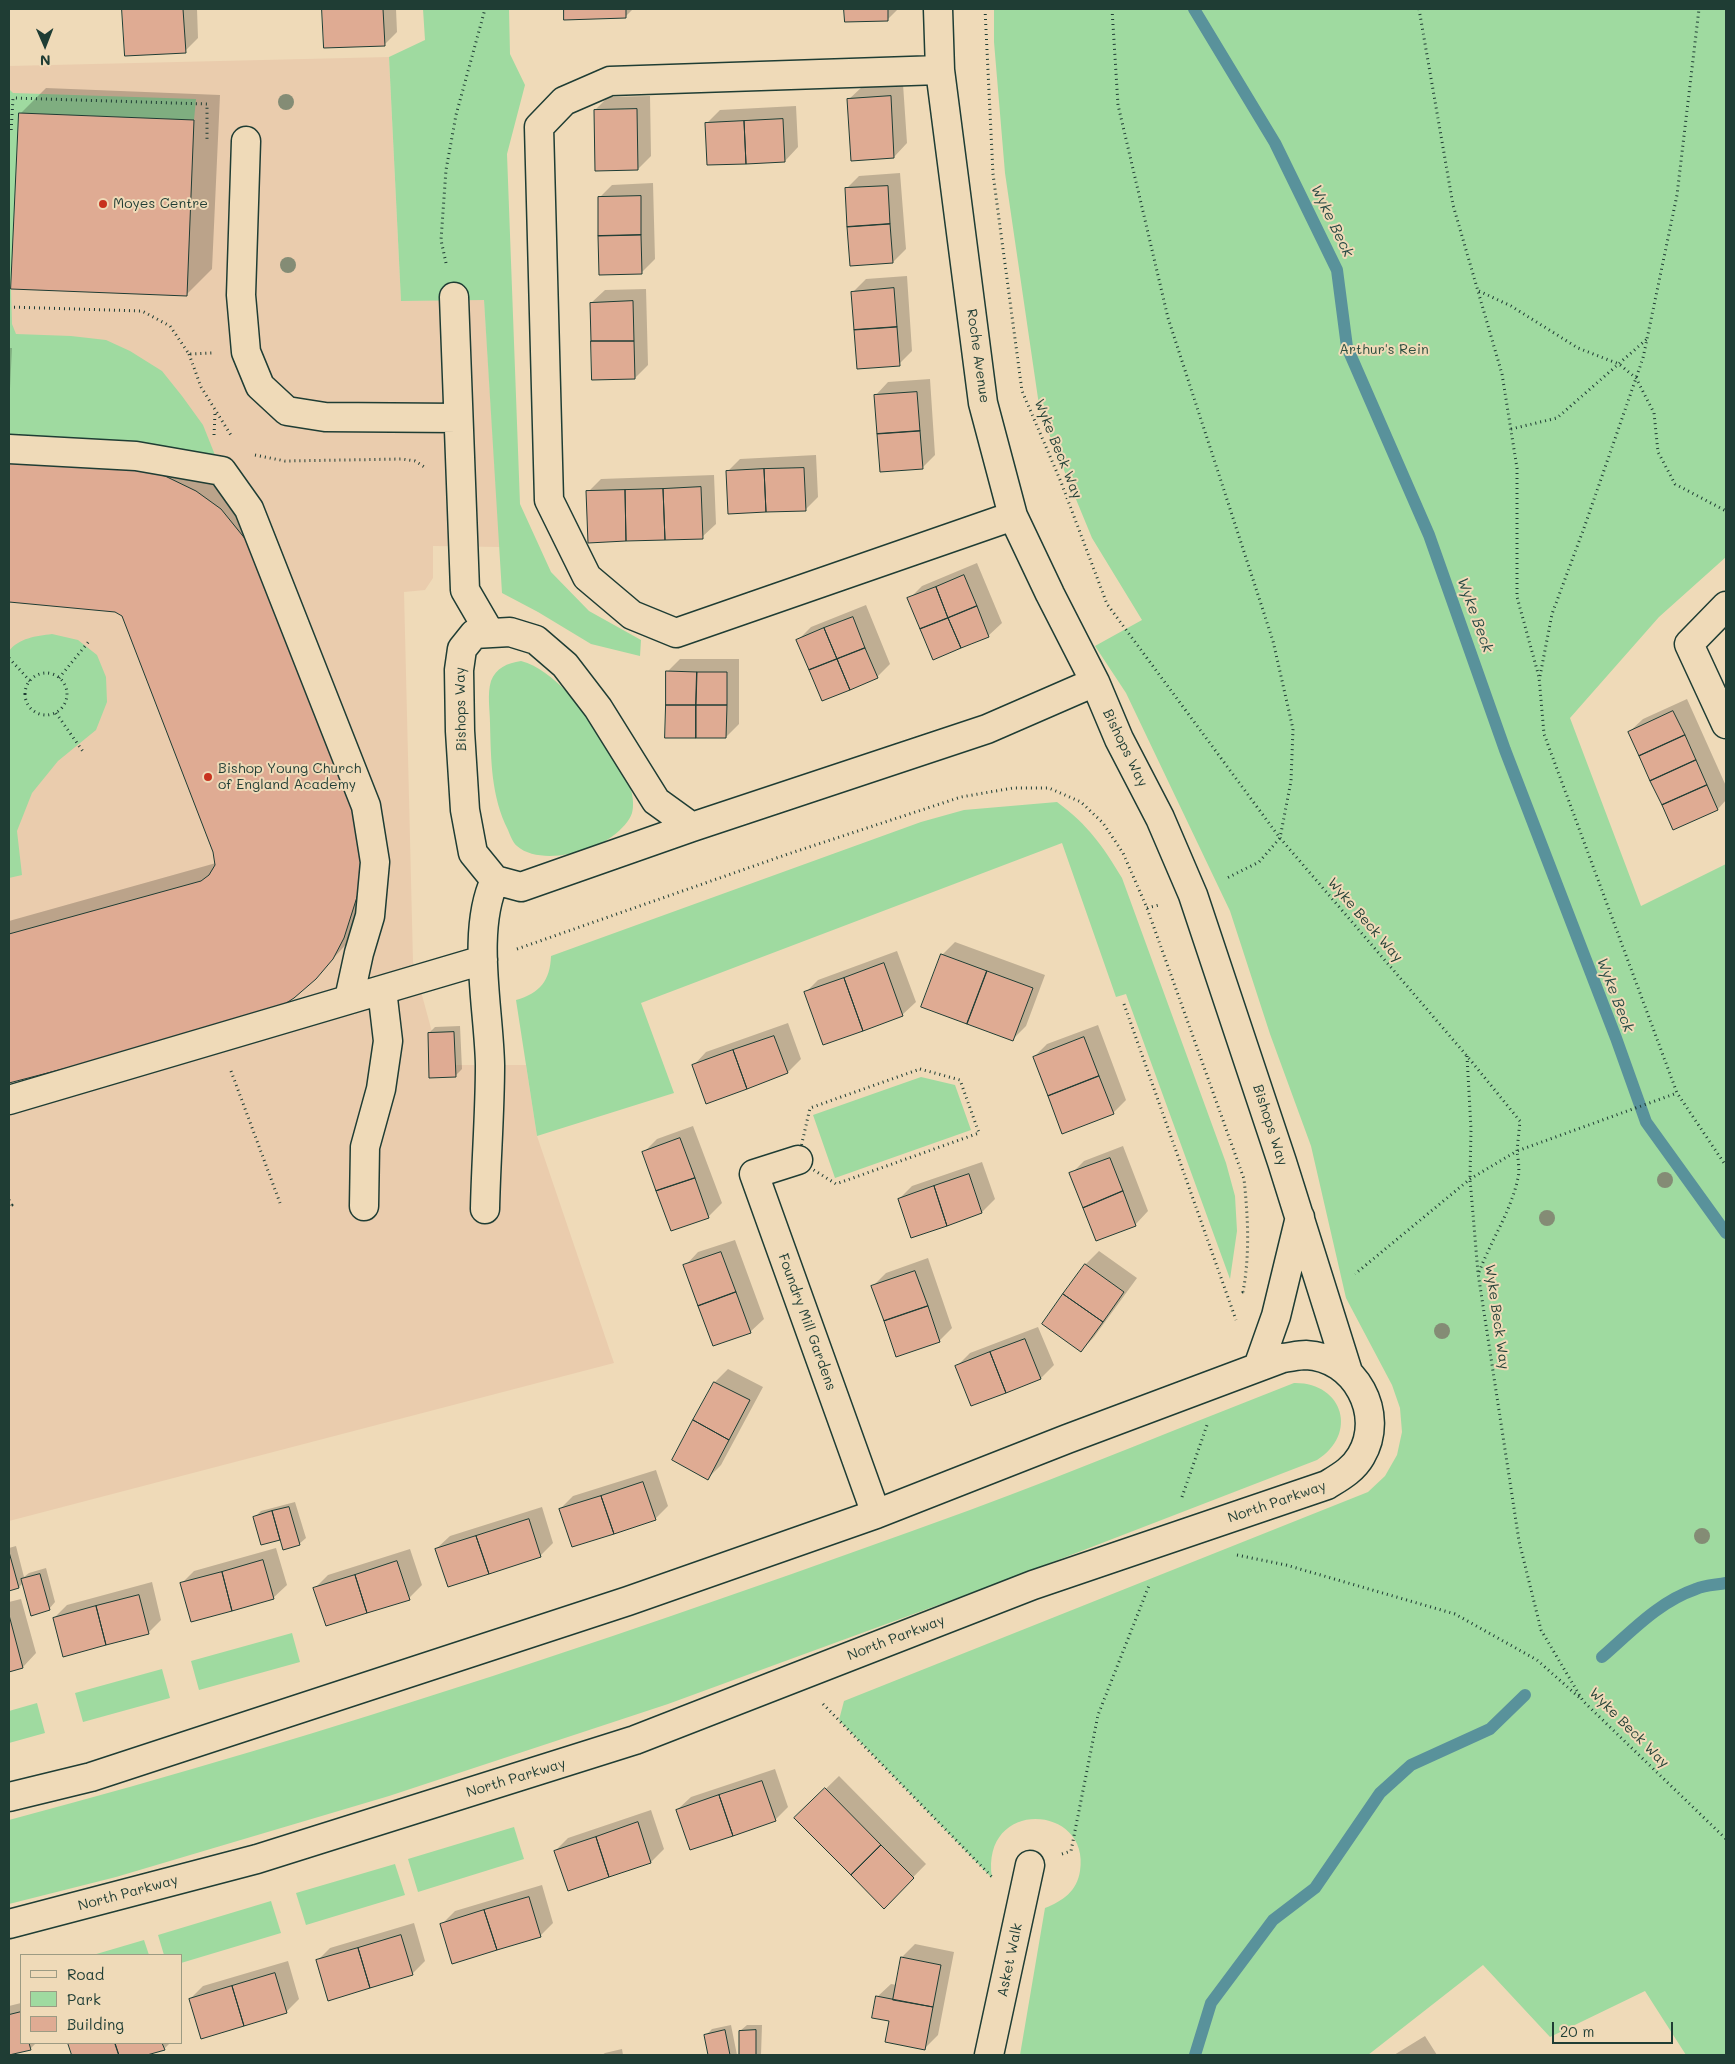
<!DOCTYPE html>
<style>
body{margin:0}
#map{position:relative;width:1735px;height:2064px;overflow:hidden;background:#efdab8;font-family:Mali,sans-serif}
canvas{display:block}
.frame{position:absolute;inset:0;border:10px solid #1f3d34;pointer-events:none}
.legend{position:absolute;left:20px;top:1954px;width:162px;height:90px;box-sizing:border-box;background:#efdab8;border:1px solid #9c9b83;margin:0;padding:6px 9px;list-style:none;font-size:15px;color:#1f3d34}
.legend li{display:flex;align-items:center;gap:10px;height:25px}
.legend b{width:25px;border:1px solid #9c9b83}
.north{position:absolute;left:20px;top:20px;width:50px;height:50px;-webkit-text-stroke:4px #efdab8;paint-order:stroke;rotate:179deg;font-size:14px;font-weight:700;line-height:20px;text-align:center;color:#1f3d34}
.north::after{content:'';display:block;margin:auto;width:18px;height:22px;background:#1f3d34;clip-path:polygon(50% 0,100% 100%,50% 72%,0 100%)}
.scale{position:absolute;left:1552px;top:2022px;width:121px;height:22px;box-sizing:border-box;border:2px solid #1f3d34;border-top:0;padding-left:6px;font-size:15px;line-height:18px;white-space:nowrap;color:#1f3d34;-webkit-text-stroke:4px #efdab8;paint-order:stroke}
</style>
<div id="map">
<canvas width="1735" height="2064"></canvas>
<div class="frame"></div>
<ul class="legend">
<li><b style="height:6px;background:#efdab8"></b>Road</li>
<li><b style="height:14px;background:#9fdaa0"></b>Park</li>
<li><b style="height:14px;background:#dfab93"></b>Building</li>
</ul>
<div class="north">N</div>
<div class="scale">20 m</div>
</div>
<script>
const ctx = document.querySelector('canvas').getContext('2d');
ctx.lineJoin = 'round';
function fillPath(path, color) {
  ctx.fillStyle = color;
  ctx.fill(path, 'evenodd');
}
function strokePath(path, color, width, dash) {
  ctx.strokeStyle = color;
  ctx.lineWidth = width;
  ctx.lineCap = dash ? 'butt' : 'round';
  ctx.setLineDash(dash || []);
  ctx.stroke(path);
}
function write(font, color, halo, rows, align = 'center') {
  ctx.font = font + ' Mali,sans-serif';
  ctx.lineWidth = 4;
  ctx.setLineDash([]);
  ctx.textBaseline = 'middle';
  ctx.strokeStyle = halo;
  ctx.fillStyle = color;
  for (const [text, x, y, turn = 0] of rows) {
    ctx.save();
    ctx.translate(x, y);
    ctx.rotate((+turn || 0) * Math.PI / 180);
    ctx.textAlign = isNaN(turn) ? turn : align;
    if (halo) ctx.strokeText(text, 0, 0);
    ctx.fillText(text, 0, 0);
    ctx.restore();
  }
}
fillPath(new Path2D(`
 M389 57 401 301 484 299 500 547 433 546V578L425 590 404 592 413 962 432 1032H454L455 1065H526L537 1136 614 1363 9 1521V66Z`), '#eaccad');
fillPath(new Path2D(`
 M423 9H509L510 54 525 85 507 154 520 504 551 572 589 611 641 640 640 656 591 644 538 612 502 593 484 300 401 301 389 57 425 40Z
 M994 9H1726V557L1659 617 1570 718 1641 906 1726 864V2055H1686L1645 1991 1550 2037 1483 1965 1368 2055H1020L1045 1908C1063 1901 1077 1891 1080 1871 1091 1804 980 1797 992 1878L839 1720 844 1701 1368 1492 1385 1476 1397 1455 1402 1432 1400 1408 1392 1385 1346 1298 1311 1146 1270 1034 1230 911 1126 693 1095 646 1142 620 1092 538 1040 412 1005 173 994 42Z
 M9 89 13 93 196 99 194 120 19 113 11 289 12 324 16 334 71 336 106 340 130 351 162 371 182 396 203 425 215 455 207 474 165 476 128 466 9 460Z
 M52 634 78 640 97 655 106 677 107 702 96 730 58 761 32 793 17 831 22 875 9 878V651C19 638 36 636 52 634Z
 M521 661C538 665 554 679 567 692 585 708 625 767 631 790 633 797 634 806 632 813 627 829 601 846 586 850 566 856 534 861 517 846 513 843 510 835 508 830 491 796 491 760 490 723 490 710 487 694 491 681 496 668 507 663 521 661Z
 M1057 802C1089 826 1102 845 1122 878L1226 1163 1235 1196 1237 1231 1230 1279 1126 994 1116 997 1062 843 641 1003 674 1093 537 1136 516 1000C540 993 550 981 551 956L921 822 964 810Z
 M921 1077 955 1085 971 1130 835 1178 813 1115Z
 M1294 1383C1343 1382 1359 1434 1317 1460L1001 1582 668 1704 389 1796 116 1877 9 1904V1820C334 1734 654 1625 970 1510 1078 1470 1186 1425 1294 1383Z
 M292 1633 300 1662 199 1690 191 1661Z
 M162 1669 170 1698 83 1722 75 1693Z
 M37 1703 45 1733 9 1743V1711Z
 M514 1827 524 1859 418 1892 408 1859Z
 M395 1864 405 1895 306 1925 296 1893Z
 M271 1901 281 1933 181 1963V1955H164L158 1935Z
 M144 1940 149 1955H93Z`), '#9fdaa0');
fillPath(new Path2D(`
 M123 9H197L198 38 185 51 126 54Z
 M323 9H396L397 32 384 45 325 47Z
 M565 9H633L625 17 565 19Z
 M846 9H898L887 20H846Z
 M903 84 907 143 894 157 848 100 862 87Z
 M46 88 220 95 212 269 186 295 20 114Z
 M650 96 651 156 638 169 595 110 608 97Z
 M796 106 798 147 785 161 707 123 720 110Z
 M900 173 906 249 893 262 846 189 859 176Z
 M653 183 655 259 642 272 599 198 612 185Z
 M907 276 912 351 899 364 853 292 866 279Z
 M646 289 648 365 635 378 591 303 605 290Z
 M9 348H12L9 409Z
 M930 379 935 455 922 468 875 396 888 382Z
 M9 440 148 446 241 490 274 531 375 791 382 827 352 938 315 978 251 1019 9 1082V921L216 863 214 852 123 615 115 611 9 601Z
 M816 455 818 497 805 510 727 472 740 459Z
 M714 475 716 524 702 537 588 492 601 479Z
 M977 563 1002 623 988 636 909 599 922 586Z
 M866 605 890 664 877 677 798 640 811 627Z
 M680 659H739V724L726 737 667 672Z
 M1687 699 1726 786V800L1718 809 1673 828 1629 732 1643 719Z
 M955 942 1045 975 1026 1026 1013 1039 942 955Z
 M897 951 916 1002 902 1015 805 993 818 980Z
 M788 1023 801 1059 788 1072 693 1066 706 1052Z
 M1098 1025 1126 1100 1113 1113 1034 1057 1047 1044Z
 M460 1026 462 1069 455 1076 429 1033 435 1027Z
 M693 1126 722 1203 709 1216 671 1229 644 1152 657 1139Z
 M1123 1146 1148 1211 1135 1225 1071 1174 1084 1161Z
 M982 1162 995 1199 982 1212 912 1236 899 1199 912 1186Z
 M735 1240 764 1319 750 1332 685 1266 698 1252Z
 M1099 1251 1137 1278 1094 1337 1081 1351 1044 1324 1086 1264Z
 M928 1258 952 1328 939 1341 873 1286 886 1273Z
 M1038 1327 1054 1365 1041 1378 957 1366 970 1353Z
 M728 1369 763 1387 721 1465 708 1478 673 1459 715 1382Z
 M656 1470 668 1506 655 1519 560 1509 573 1496Z
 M295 1502 306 1538 299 1544 281 1538 262 1544 254 1518 261 1511Z
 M542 1507 553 1543 540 1556 436 1549 450 1536Z
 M16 1546 24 1577 29 1573 46 1568 55 1602 49 1609 23 1583 19 1587 9 1590V1548Z
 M276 1548 287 1585 273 1598 181 1584 194 1571Z
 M410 1549 422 1585 409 1598 315 1588 328 1575Z
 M152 1582 161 1620 148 1633 54 1618 67 1605Z
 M21 1599 36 1653 23 1667 9 1670V1602Z
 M775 1769 788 1807 775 1820 677 1810 691 1797Z
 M839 1776 926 1864 884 1907 796 1818Z
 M651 1810 664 1849 651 1862 555 1851 568 1838Z
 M542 1885 553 1923 540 1936 442 1924 455 1911Z
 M414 1923 425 1961 412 1974 317 1961 330 1948Z
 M915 1944 954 1952 938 2035 925 2048 890 2020 877 1997 891 1984 897 1985 902 1957Z
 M288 1961 299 1999 286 2012 190 1999 203 1986Z
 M21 2003V2043H36L30 2049 9 2054V2006Z
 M731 2025 737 2055H710L706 2035 712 2029Z
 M747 2025H762L761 2055H740V2031Z
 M1425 2036 1437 2055H1394Z
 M69 2043H170L164 2049 143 2055H73Z
 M622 2049 623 2055H602L605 2053Z`), '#0003');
strokePath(new Path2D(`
 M1194 9 1275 143 1337 270 1347 347 1429 535 1505 750 1616 1038 1646 1122 1726 1233
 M1602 1657C1631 1632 1658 1602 1696 1589 1705 1585 1716 1585 1726 1583
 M1195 2055 1211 2003 1273 1920 1315 1888 1380 1793 1411 1765 1490 1729 1525 1695`), '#59929b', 12);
const building = new Path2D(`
 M122 9H183L186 53 125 56Z
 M322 9H383L385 46 324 48Z
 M564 9H626V18L564 20Z
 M844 9H888V21L845 22Z
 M891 96 894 158 851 161 847 99Z
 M637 109 638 170 595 171 594 110Z
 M19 113 194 120 187 296 11 289Z
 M783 119 785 162 746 164 744 121Z
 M744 121 746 164 707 165 705 123Z
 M888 186 890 224 847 227 845 188Z
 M641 196V235L598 236V197Z
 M890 224 893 263 850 266 847 227Z
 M641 235 642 274 599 275 598 236Z
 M894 288 897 327 854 330 851 292Z
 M633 301 634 341H591L590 303Z
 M897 327 900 366 857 369 854 330Z
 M591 341H634L635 379 592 380Z
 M917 392 920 431 877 434 874 395Z
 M920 431 923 469 880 472 877 434Z
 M9 460 128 466 165 476 196 491 221 509 255 551 356 811 363 848V878L344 938 333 959 316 979 294 998 274 1011 251 1020 9 1083V934L201 881 209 875 215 865 213 852 122 616 115 612 9 602Z
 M804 468 806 511 766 512 764 469Z
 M764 469 766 512 728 514 726 471Z
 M701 487 703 539 665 540 663 489Z
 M663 489 665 540 626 541 625 490Z
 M625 490 626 541 588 543 586 491Z
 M964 575 977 606 948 618 936 587Z
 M936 587 948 618 920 629 907 598Z
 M977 606 989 637 961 648 948 618Z
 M853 617 865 648 837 659 824 628Z
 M948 618 961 648 933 660 920 629Z
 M824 628 837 659 809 670 796 640Z
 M865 648 878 678 850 690 837 659Z
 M837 659 850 690 822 701 809 670Z
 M666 671 697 672 696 705H666Z
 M697 672H727V705H696Z
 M666 705H696V738H665Z
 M696 705H727L726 738H696Z
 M1673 711 1685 735 1639 756 1628 732Z
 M1685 735 1696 760 1650 781 1639 756Z
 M1696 760 1707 785 1662 805 1650 781Z
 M1707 785 1718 810 1673 830 1662 805Z
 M941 954 987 971 967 1024 921 1007Z
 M884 963 903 1016 863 1031 844 978Z
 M987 971 1033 988 1013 1041 967 1024Z
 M844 978 863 1031 823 1045 804 992Z
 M454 1032 456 1077 429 1078 428 1033Z
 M774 1036 788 1073 747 1089 733 1050Z
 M1084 1037 1099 1076 1048 1096 1033 1057Z
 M733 1050 747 1089 706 1104 692 1065Z
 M1099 1076 1114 1114 1062 1134 1048 1096Z
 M680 1138 695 1178 656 1191 642 1152Z
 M1110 1158 1123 1191 1083 1208 1069 1173Z
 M969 1174 982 1213 947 1226 934 1186Z
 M695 1178 709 1218 671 1231 656 1191Z
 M934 1186 947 1226 911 1238 898 1199Z
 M1123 1191 1136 1226 1096 1241 1083 1208Z
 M721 1252 736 1292 698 1306 683 1265Z
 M1085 1264 1124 1292 1103 1322 1063 1294Z
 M915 1271 928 1306 884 1321 871 1286Z
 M736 1292 751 1333 713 1346 698 1306Z
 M1063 1294 1103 1322 1081 1352 1042 1324Z
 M928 1306 940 1342 896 1357 884 1321Z
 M1025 1339 1041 1379 1006 1393 990 1352Z
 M990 1352 1006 1393 971 1406 955 1366Z
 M714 1382 750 1400 729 1440 693 1420Z
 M693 1420 729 1440 708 1480 672 1460Z
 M643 1482 656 1520 614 1534 601 1496Z
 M601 1496 614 1534 572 1547 559 1509Z
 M289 1507 300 1545 283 1550 272 1511Z
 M272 1511 280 1540 261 1545 253 1517Z
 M529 1519 541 1557 489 1574 476 1536Z
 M476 1536 489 1574 448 1587 435 1549Z
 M9 1552 19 1588 9 1591Z
 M263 1560 274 1599 232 1611 222 1572Z
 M397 1561 410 1600 367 1613 355 1575Z
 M222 1572 232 1611 191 1622 180 1583Z
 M40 1574 50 1610 31 1616 21 1579Z
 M355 1575 367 1613 326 1626 313 1588Z
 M139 1595 149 1634 106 1645 96 1606Z
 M96 1606 106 1645 63 1657 53 1618Z
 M9 1615 23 1668 9 1672Z
 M762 1781 776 1821 733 1836 719 1795Z
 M825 1788 881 1845 851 1875 794 1818Z
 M719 1795 733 1836 690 1850 676 1810Z
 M638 1822 651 1863 609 1877 596 1837Z
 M596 1837 609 1877 568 1891 554 1851Z
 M881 1845 914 1878 884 1909 851 1875Z
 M529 1897 541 1937 497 1950 484 1910Z
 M484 1910 497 1950 452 1964 440 1924Z
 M401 1935 413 1975 370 1988 358 1948Z
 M358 1948 370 1988 328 2001 316 1960Z
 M901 1957 941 1965 933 2007 893 2000Z
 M275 1973 287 2013 244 2026 232 1986Z
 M232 1986 244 2026 201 2039 189 1999Z
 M876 1996 933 2007 925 2050 885 2042 889 2021 872 2018Z
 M21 2012V2043H29L31 2050 9 2055V2015Z
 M725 2030 730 2055H708L704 2035Z
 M756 2030V2055H739V2031Z
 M68 2043H115L119 2055H72Z
 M115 2043H162L165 2050 147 2055H119Z`);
fillPath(building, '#dfab93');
strokePath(building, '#1f3d34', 1);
const minor = new Path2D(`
 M938 9 940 70 983 403 1013 516 1050 594 1095 682
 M940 70 610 81 564 101 539 127 549 500 587 577 632 615 676 633 1013 516
 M246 141 241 295 246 352 260 386 287 411 325 417 458 418
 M454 297 465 590 490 633
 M9 449 136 456 222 471 249 509 366 806 375 862 370 916 359 953 349 999
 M1726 606 1689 644 1726 724
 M692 827 656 801 598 708 565 665 536 640 510 632 474 634 462 649 459 670 460 731 465 810 473 853 495 880 521 887 692 827 987 729 1095 682 1119 739 1160 818 1193 895 1282 1162 1348 1372
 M9 1100 483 960
 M798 1160 754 1174 876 1514
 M364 1206 365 1147 381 1089 388 1041 382 990
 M485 1209C486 1161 490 1113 490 1065 489 1009 471 931 495 880
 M1258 1367 1276 1316 1300 1217
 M9 1797 91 1777 628 1601 876 1514 1067 1439 1283 1358C1291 1357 1299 1355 1306 1355 1355 1357 1386 1414 1361 1456 1353 1470 1340 1477 1327 1485L1033 1585 635 1740 257 1859 9 1924
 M989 2055 1030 1865`);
strokePath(minor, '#1f3d34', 31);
strokePath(new Path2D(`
 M985 9 993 174 1022 391 1061 482 1107 604 1280 838 1259 862 1225 879
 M1112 9 1118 105 1168 318 1273 641 1293 729 1291 781 1280 838 1467 1056 1520 1121 1517 1151 1470 1179 1355 1274
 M1419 9 1453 205 1502 374 1517 468V597L1539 677 1544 734 1677 1093 1726 1166
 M9 133H11L13 98 207 104V139
 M446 263 441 240 446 170 456 115 485 9
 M1479 291 1511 306 1578 348 1619 364 1636 378 1654 413 1658 452 1675 484 1726 511
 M9 307 142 311 170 326 189 354 212 353
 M189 354 201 387 232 437
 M1511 429 1557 418 1647 339
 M214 435 215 413
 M255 455 285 461 402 459 415 461 426 468
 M9 658 30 681
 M25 694a21 21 0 1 1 42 0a21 21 0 1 1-42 0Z
 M1540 676 1552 614 1584 528 1643 358 1677 195 1699 9
 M59 678 90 640
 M56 713 84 753
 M1147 908 1159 905
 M517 949 788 854 961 797 1013 788H1049L1081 802 1103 823 1123 853 1147 908 1244 1179C1248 1217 1250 1254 1243 1292H1245
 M1124 1004 1236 1320
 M1467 1056 1471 1129 1470 1179 1478 1273 1519 1541 1541 1630 1583 1701 1726 1839
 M920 1069 960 1080 979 1133 836 1184 798 1160 810 1108Z
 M231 1071 280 1203
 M9 1200 12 1205H9
 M1479 1272C1491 1241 1511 1211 1518 1178 1520 1170 1518 1159 1517 1151L1677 1093
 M1182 1497 1207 1425
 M1237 1555 1286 1565 1455 1614 1537 1660 1581 1699
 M823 1704 992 1877
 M1062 1854 1071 1851 1098 1715 1150 1583`), '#1f3d34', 3, [1, 4]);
strokePath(minor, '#efdab8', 28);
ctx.fillStyle = '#848c75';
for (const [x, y] of [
 [286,102],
 [288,265],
 [1665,1180],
 [1547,1218],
 [1442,1331],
 [1702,1536]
]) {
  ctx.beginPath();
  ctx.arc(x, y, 8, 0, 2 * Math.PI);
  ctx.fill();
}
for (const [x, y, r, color] of [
 [103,204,5,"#c8321e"],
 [208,777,5,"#c8321e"]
]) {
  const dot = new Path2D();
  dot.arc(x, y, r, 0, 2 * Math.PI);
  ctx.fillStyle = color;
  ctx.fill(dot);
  strokePath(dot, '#efdab8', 2);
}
write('14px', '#1f3d34', '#efdab8', [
 ["Moyes Centre",113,204],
 ["Bishop Young Church",218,769],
 ["of England Academy",218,785]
], 'left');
write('14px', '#2c4d3f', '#efdab8', [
 ["Arthur's Rein",1384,350]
]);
write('14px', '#1f3d34', '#efdab8', [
 ["Roche Avenue",978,356,82],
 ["Wyke Beck Way",1058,449,68],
 ["Bishops Way",461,709,-91],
 ["Bishops Way",1125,748,64],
 ["Wyke Beck Way",1365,920,49],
 ["Bishops Way",1270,1125,72],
 ["Wyke Beck Way",1497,1317,82],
 ["Foundry Mill Gardens",807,1322,70],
 ["North Parkway",1277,1502,-19],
 ["North Parkway",896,1638,-21],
 ["Wyke Beck Way",1629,1728,45],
 ["North Parkway",516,1778,-17],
 ["North Parkway",128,1893,-15],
 ["Asket Walk",1010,1960,-78]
]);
write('italic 15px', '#294b45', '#efdab8', [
 ["Wyke Beck",1332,221,64],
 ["Wyke Beck",1475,615,70],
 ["Wyke Beck",1615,995,69]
]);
</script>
